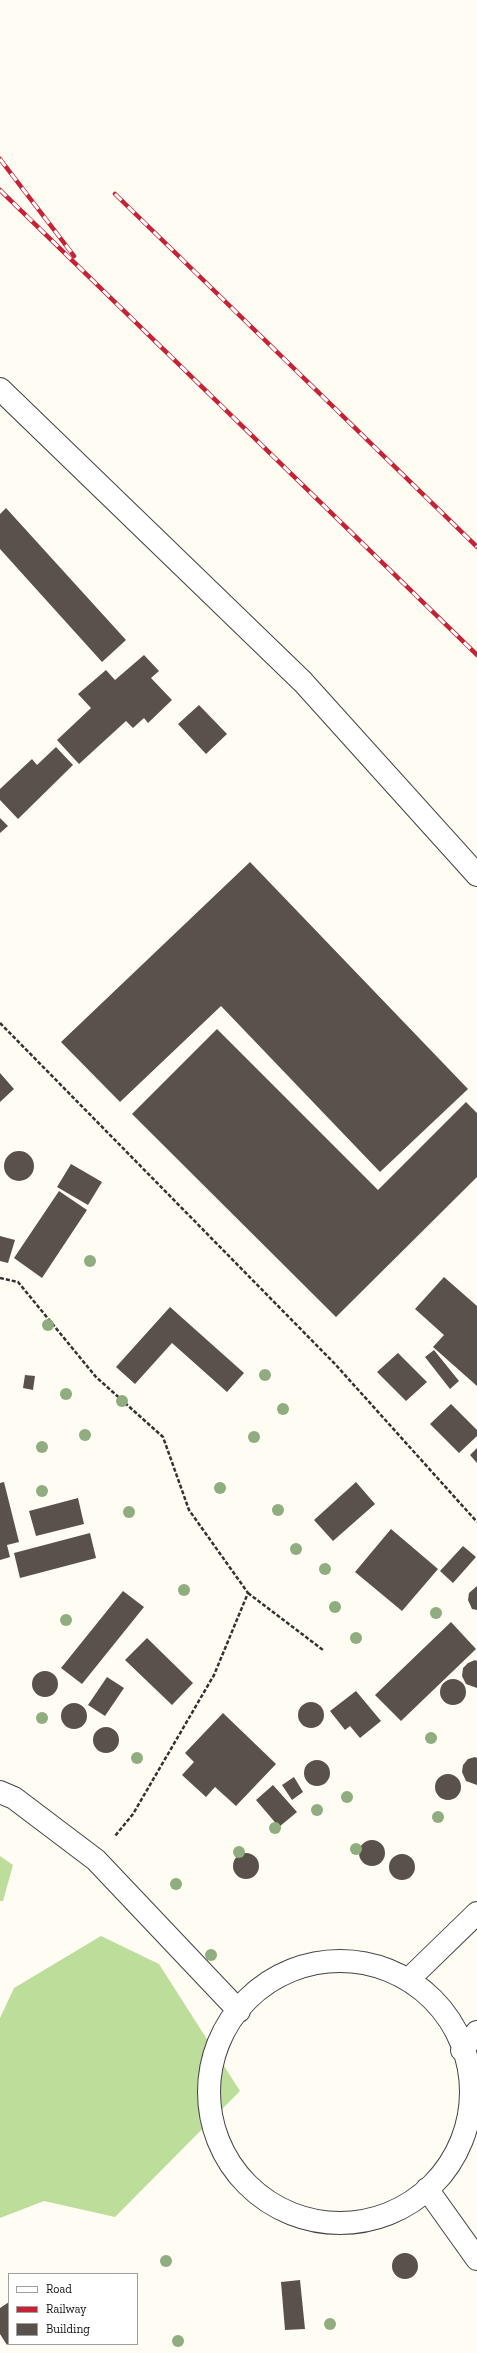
<!DOCTYPE html>
<style>
body{margin:0}
#map{position:relative;width:477px;height:2353px;overflow:hidden;background:#fffcf4;font-family:"Zilla Slab",serif}
canvas{display:block}
.legend{position:absolute;left:8px;top:2273px;width:130px;height:72px;box-sizing:border-box;background:#fff;border:1px solid #9f9f9f;margin:0;padding:5px 7px;list-style:none;font-size:12px;color:#101010}
.legend li{display:flex;align-items:center;gap:8px;height:20px}
.legend b{width:20px;border:1px solid #9f9f9f}
</style>
<div id="map">
<canvas width="477" height="2353"></canvas>
<ul class="legend">
<li><b style="height:5px;background:#fff"></b>Road</li>
<li><b style="height:5px;background:#c62236"></b>Railway</li>
<li><b style="height:11px;background:#5a504c"></b>Building</li>
</ul>
</div>
<script>
const ctx = document.querySelector('canvas').getContext('2d');
ctx.lineJoin = 'round';
function fillPath(path, color) {
  ctx.fillStyle = color;
  ctx.fill(path, 'evenodd');
}
function strokePath(path, color, width, dash) {
  ctx.strokeStyle = color;
  ctx.lineWidth = width;
  ctx.lineCap = dash ? 'butt' : 'round';
  ctx.setLineDash(dash || []);
  ctx.stroke(path);
}
fillPath(new Path2D(`
 M0 1856 13 1865 3 1901H0Z
 M101 1936 159 1964 240 2091 115 2217 44 2201 0 2218V2018L14 1988Z`), '#bddd9a');
fillPath(new Path2D(`
 M6 508 126 640 102 662 0 549V514Z
 M144 655 159 671 151 678 172 700 148 723 144 718 133 728 126 721 79 764 57 740 91 708 78 694 106 670 115 680Z
 M199 705 227 734 206 754 178 724Z
 M56 747 73 765 18 819 0 800V789L32 759 37 765Z
 M0 818 8 826 0 833Z
 M250 862 468 1089 380 1172 221 1006 120 1102 61 1042Z
 M217 1029 378 1190 466 1102 477 1113V1177L336 1317 132 1114Z
 M0 1073 14 1089 0 1102Z
 M4 1166a15 15 0 1 1 30 0a15 15 0 1 1-30 0Z
 M71 1164 102 1182 88 1205 57 1187Z
 M59 1191 87 1210 42 1278 14 1258Z
 M0 1236 15 1240 8 1263 0 1261Z
 M444 1277 477 1306V1386L433 1347 444 1335 415 1309Z
 M170 1307 244 1373 227 1392 172 1343 135 1384 116 1367Z
 M434 1350 459 1381 450 1389 425 1357Z
 M398 1353 427 1382 406 1401 377 1372Z
 M25 1375 35 1376 33 1390 23 1388Z
 M451 1404 477 1430V1436L459 1453 430 1424Z
 M477 1448V1463L470 1455Z
 M4 1482 19 1542 7 1545 10 1557 0 1560V1483Z
 M356 1482 375 1504 333 1541 314 1520Z
 M78 1498 84 1524 36 1536 29 1511Z
 M391 1529 438 1569 402 1611 355 1572Z
 M90 1533 96 1558 20 1578 14 1553Z
 M463 1546 476 1557 453 1583 440 1571Z
 M477 1586V1610L472 1609 468 1600 469 1593Z
 M123 1591 144 1607 82 1684 61 1668Z
 M451 1622 476 1649 401 1721 375 1695Z
 M147 1638 193 1683 172 1705 125 1660Z
 M475 1660 477 1661V1688L466 1684 462 1676 463 1668 468 1663Z
 M32 1684a13 13 0 1 1 26 0a13 13 0 1 1-26 0Z
 M107 1677 124 1688 105 1716 88 1705Z
 M440 1692a13 13 0 1 1 26 0a13 13 0 1 1-26 0Z
 M356 1691 381 1721 360 1738 350 1726 345 1730 330 1711Z
 M298 1715a13 13 0 1 1 26 0a13 13 0 1 1-26 0Z
 M61 1716a13 13 0 1 1 26 0a13 13 0 1 1-26 0Z
 M223 1713 276 1764 236 1806 215 1787 206 1797 182 1775 194 1762 185 1753Z
 M93 1740a13 13 0 1 1 26 0a13 13 0 1 1-26 0Z
 M475 1757 477 1758V1785L466 1781 462 1772 463 1765 468 1759Z
 M304 1773a13 13 0 1 1 26 0a13 13 0 1 1-26 0Z
 M435 1787a13 13 0 1 1 26 0a13 13 0 1 1-26 0Z
 M294 1777 303 1792 292 1800 282 1785Z
 M273 1785 297 1812 279 1827 256 1800Z
 M359 1853a13 13 0 1 1 26 0a13 13 0 1 1-26 0Z
 M233 1866a13 13 0 1 1 26 0a13 13 0 1 1-26 0Z
 M389 1867a13 13 0 1 1 26 0a13 13 0 1 1-26 0Z
 M392 2266a13 13 0 1 1 26 0a13 13 0 1 1-26 0Z
 M300 2280 305 2329 285 2330 281 2282Z
 M9 2302V2343L7 2345 0 2334V2308Z`), '#5a504c');
const minor = new Path2D(`
 M0 389 303 682 477 875
 M0 1792 14 1798 96 1860 239 2011
 M209 2092a131 131 0 1 1 262 0a131 131 0 1 1-262 0Z
 M408 1980 477 1913
 M462 2050 477 2032
 M427 2189 477 2259`);
strokePath(minor, '#434343', 24);
strokePath(new Path2D(`
 M0 1023 335 1364 477 1522
 M0 1278 18 1282 96 1377 163 1437 189 1510 248 1593 214 1675 133 1814 115 1836
 M248 1593 323 1650`), '#323232', 2.5, [4, 2]);
strokePath(minor, '#fff', 22);
const rail = new Path2D(`
 M0 159 74 256
 M0 190 477 655
 M115 194 477 547`);
strokePath(rail, '#c62236', 4.5);
strokePath(rail, '#fff', 3, [9]);
ctx.fillStyle = '#8fad7e';
for (const [x, y] of [
 [90,1261],
 [48,1325],
 [265,1375],
 [66,1394],
 [122,1401],
 [283,1409],
 [85,1435],
 [254,1437],
 [42,1447],
 [220,1488],
 [42,1491],
 [278,1510],
 [129,1512],
 [296,1549],
 [325,1569],
 [184,1590],
 [335,1607],
 [436,1613],
 [66,1620],
 [356,1638],
 [42,1718],
 [431,1738],
 [137,1758],
 [347,1797],
 [317,1810],
 [438,1817],
 [275,1828],
 [356,1849],
 [239,1852],
 [176,1884],
 [211,1955],
 [166,2261],
 [330,2324],
 [178,2341]
]) {
  ctx.beginPath();
  ctx.arc(x, y, 6, 0, 2 * Math.PI);
  ctx.fill();
}
</script>
